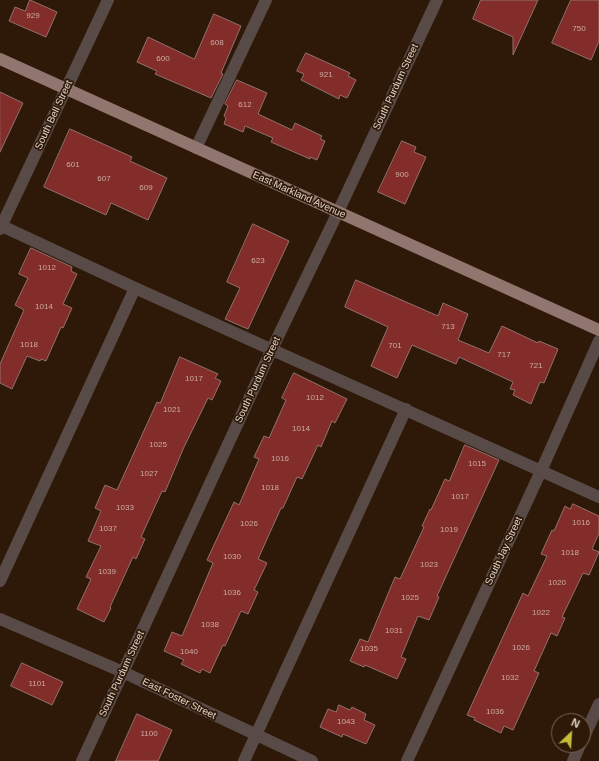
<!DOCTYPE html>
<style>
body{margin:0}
#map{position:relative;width:599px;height:761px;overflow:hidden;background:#2e1908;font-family:Helvetica,sans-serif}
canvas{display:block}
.north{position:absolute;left:551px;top:713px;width:40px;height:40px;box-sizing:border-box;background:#2e1908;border:1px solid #766456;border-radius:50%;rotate:25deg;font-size:11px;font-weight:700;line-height:16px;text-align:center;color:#e3d5ca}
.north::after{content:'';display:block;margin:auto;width:14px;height:18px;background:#c5bc3d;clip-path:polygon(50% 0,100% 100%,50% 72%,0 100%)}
</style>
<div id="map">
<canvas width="599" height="761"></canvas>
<div class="north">N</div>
</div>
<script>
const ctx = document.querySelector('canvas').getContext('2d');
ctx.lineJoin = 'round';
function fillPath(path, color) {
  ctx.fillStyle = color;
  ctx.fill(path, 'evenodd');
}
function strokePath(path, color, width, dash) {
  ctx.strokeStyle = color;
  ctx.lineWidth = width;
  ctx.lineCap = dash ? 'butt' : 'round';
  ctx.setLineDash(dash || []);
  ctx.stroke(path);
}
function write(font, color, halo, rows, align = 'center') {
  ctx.font = font + ' Helvetica,sans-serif';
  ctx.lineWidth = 3.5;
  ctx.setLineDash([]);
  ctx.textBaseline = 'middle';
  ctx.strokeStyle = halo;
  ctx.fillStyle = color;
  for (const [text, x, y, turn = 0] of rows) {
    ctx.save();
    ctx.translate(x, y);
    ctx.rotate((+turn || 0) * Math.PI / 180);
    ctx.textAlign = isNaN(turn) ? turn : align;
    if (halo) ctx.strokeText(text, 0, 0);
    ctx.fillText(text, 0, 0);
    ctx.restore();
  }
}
const building = new Path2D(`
 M30 0 57 12 46 37 9 21 15 7 25 11Z
 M481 0H538L513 55V37L473 19Z
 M571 0H599V41L591 60 552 43Z
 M214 14 241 26 221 73 223 74 211 98 155 74 157 71 137 62 148 37 194 59Z
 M306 53 350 73 348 76 356 80 347 98 340 95 339 99 301 80 304 74 297 71Z
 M237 80 267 93 258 114 292 130 295 123 322 136 320 139 325 141 317 160 310 157V159L271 142 273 138 245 126 243 132 224 124 226 118 224 116 228 106 225 104Z
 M0 92 23 103 0 152Z
 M70 129 132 157 130 161 167 178 148 220 111 203 106 215 44 187Z
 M402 141 416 147 414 152 426 157 405 204 378 192Z
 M253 224 289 241 248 329 225 319 240 288 227 282Z
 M31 248 72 267 71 271 77 274 63 304 72 308 63 328 61 327 46 361 41 359 40 361 27 356 12 389 0 383V364L24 310 15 305 28 278 19 274Z
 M356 280 438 316 443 303 468 314 458 340 489 353 502 326 538 343 539 341 558 349 544 383 540 382 531 404 513 395 515 390 510 389 513 382 459 357 456 364 412 345 397 378 371 366 388 327 345 307Z
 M180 357 218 374 215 378 221 381 212 400 208 398 184 447 165 492 162 491 141 537 145 539 136 559 133 557 110 607 111 608 104 622 77 609 91 579 86 577 101 546 88 541 101 511 95 508 105 485 117 490 157 402 160 403Z
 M294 373 347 399 335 423 332 421 321 447 318 445 302 479 297 477 283 508H281L258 559 267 563 254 590 258 592 248 614 241 611 225 646 223 645 210 673 202 669 200 673 181 664 184 660 164 651 172 632 182 636 213 563 207 560 234 502 239 505 259 459 254 457 264 436 269 438 286 400 282 398Z
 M465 445 499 460 437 596 439 597 429 620 418 616 401 657 406 659 397 679 365 665 364 667 350 661 360 639 368 642 395 577 400 579 424 527 422 526 430 509 431 510 445 479 449 481Z
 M573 504 599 516V533L592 549 599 552 589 575 583 573 562 617 565 618 557 636 551 633 534 671 539 673 513 730 504 726 501 733 474 720 475 718 467 715 523 593 528 596 547 556 541 554 552 530 554 531 565 506 570 509Z
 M22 663 63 682 52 705 11 686Z
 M339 705 350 710 352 707 366 714 364 720 375 725 366 744 343 734 342 737 320 727 328 709 336 712Z
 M137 714 172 730 158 761H116Z`);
fillPath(building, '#832d2a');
strokePath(building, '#92716d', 1);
strokePath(new Path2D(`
 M196 148 266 0
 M2 226 135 288 599 497
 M0 581 135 288
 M583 739 599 704
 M244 761 406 409
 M573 761 580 745`), '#584a47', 12);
strokePath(new Path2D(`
 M0 229 108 0
 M0 619 123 672 312 761
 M82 761 272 349 338 212 437 0
 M407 761 541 471 599 341`), '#584a47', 12);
strokePath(new Path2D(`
 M0 59 599 330`), '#91756f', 12);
write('8px', '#cbaba2', null, [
 ["929",33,16],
 ["750",579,29],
 ["608",217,43],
 ["600",163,59],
 ["921",326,75],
 ["612",245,105],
 ["601",73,165],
 ["900",402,175],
 ["607",104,179],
 ["609",146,188],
 ["623",258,261],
 ["1012",47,268],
 ["1014",44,307],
 ["713",448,327],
 ["1018",29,345],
 ["701",395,346],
 ["717",504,355],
 ["721",536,366],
 ["1017",194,379],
 ["1012",315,398],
 ["1021",172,410],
 ["1014",301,429],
 ["1025",158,445],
 ["1016",280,459],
 ["1015",477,464],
 ["1027",149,474],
 ["1018",270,488],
 ["1017",460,497],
 ["1033",125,508],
 ["1016",581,523],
 ["1026",249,524],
 ["1037",108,529],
 ["1019",449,530],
 ["1018",570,553],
 ["1030",232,557],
 ["1023",429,565],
 ["1039",107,572],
 ["1020",557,583],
 ["1036",232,593],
 ["1025",410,598],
 ["1022",541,613],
 ["1038",210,625],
 ["1031",394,631],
 ["1026",521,648],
 ["1035",369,649],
 ["1040",189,652],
 ["1032",510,678],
 ["1101",37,684],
 ["1036",495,712],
 ["1043",346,722],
 ["1100",149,734]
]);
write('10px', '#e3d5ca', '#2e1908', [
 ["South Purdum Street",396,87,-65],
 ["South Bell Street",54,115,-65],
 ["East Markland Avenue",299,195,24],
 ["South Purdum Street",258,380,-65],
 ["South Jay Street",504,551,-65],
 ["South Purdum Street",122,674,-65],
 ["East Foster Street",179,699,26]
]);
</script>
